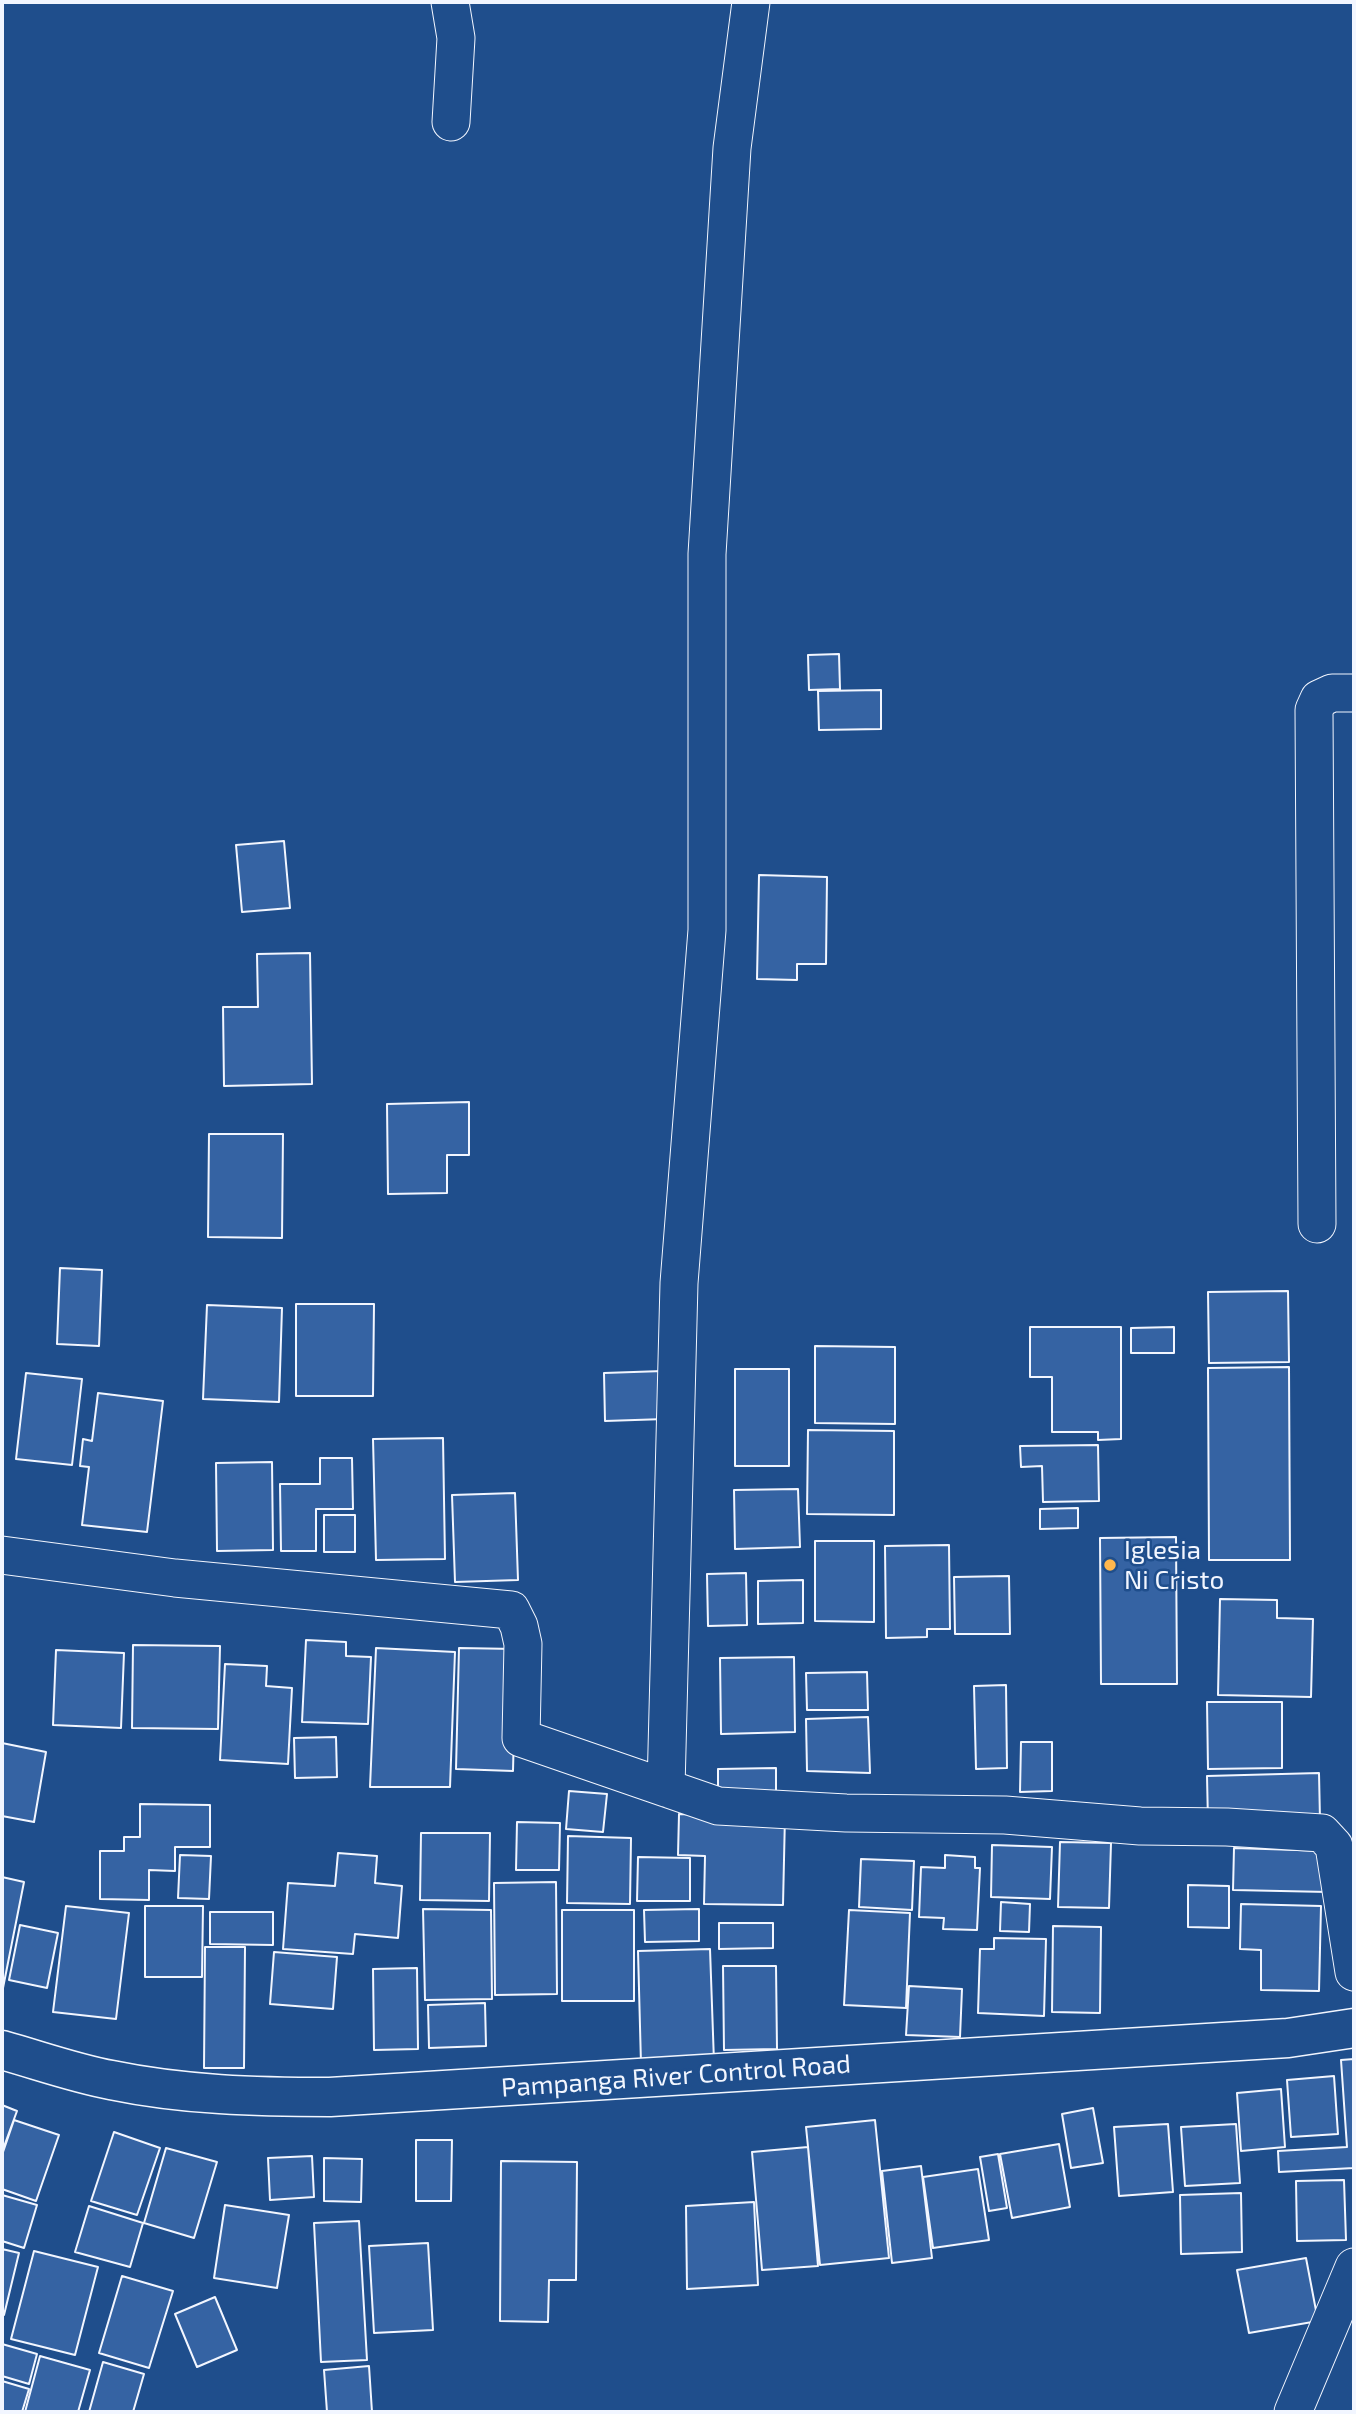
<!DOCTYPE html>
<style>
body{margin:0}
#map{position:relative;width:1356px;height:2414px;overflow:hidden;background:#1f4e8c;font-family:"Exo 2",sans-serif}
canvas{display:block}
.frame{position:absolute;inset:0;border:4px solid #f2f6ff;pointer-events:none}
</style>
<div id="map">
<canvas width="1356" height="2414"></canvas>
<div class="frame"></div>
</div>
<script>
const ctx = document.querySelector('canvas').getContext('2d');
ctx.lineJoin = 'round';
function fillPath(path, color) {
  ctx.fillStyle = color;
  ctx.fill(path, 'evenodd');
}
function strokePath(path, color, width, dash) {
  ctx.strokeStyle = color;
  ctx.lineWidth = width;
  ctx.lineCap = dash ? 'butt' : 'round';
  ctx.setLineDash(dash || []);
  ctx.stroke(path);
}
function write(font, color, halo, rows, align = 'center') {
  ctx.font = font + ' "Exo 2",sans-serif';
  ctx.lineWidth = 5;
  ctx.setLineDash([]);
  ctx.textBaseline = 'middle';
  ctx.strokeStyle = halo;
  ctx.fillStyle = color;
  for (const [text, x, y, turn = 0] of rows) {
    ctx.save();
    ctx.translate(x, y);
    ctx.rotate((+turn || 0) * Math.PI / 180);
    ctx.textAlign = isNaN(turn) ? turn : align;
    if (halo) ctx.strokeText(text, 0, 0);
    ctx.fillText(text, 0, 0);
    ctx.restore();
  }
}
const building = new Path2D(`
 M839 654 840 689 809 690 808 655Z
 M881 690V729L819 730 818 691Z
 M284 841 290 908 242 912 236 845Z
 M759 875 827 877 826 964H797V980L757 979Z
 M310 953 312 1084 224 1086 223 1007H258L257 954Z
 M469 1102V1155H447V1193L388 1194 387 1104Z
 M209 1134H283L282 1238 208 1237Z
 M60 1268 102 1270 99 1346 57 1344Z
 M1288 1291 1289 1362 1209 1363 1208 1292Z
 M296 1304H374L373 1396H296Z
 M207 1305 282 1308 279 1402 203 1399Z
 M1030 1327H1121V1439L1098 1440V1432H1052V1377H1030Z
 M1174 1327V1353H1131V1328Z
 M815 1346 895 1347V1424L815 1423Z
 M1289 1367 1290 1560H1209L1208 1368Z
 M735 1369H789V1466H735Z
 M663 1371 665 1419 605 1421 604 1373Z
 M26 1373 82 1379 72 1465 16 1459Z
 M98 1393 163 1401 147 1532 82 1525 89 1467 80 1466 83 1439 92 1441Z
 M808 1430 894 1431V1515L807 1514Z
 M443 1438 445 1559 376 1560 373 1439Z
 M1098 1445 1099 1501 1043 1502 1042 1466 1021 1467 1020 1446Z
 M320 1458H352L353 1509H316V1551H281L280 1484H320Z
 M272 1462 273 1550 217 1551 216 1463Z
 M798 1489 800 1547 735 1549 734 1490Z
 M515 1493 518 1580 455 1582 452 1495Z
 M1078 1508V1528L1040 1529V1509Z
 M324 1515H355V1552H324Z
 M1176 1537 1177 1684H1101L1100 1538Z
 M815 1541H874V1622L815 1621Z
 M949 1545 950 1629H927V1637L886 1638 885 1546Z
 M746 1573 747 1625 708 1626 707 1574Z
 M1009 1576 1010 1634H955L954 1577Z
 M803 1580V1623L758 1624V1581Z
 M1220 1599 1277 1600V1618L1313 1619 1311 1697 1218 1695Z
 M306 1640 346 1642V1656L371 1657 368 1724 302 1722Z
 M133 1645 220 1646 218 1729 132 1728Z
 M376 1648 455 1652 450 1787H370Z
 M459 1648 516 1649 513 1771 456 1769Z
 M56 1650 124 1653 121 1728 53 1725Z
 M794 1657 795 1732 721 1734 720 1658Z
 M225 1664 267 1666 266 1686 292 1688 288 1764 220 1760Z
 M867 1672 868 1710H807L806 1673Z
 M1006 1685 1007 1768 976 1769 974 1686Z
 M1207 1702H1282V1768L1208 1769Z
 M868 1717 870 1773 807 1771 806 1719Z
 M336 1737 337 1777 295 1778 294 1738Z
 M1021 1742H1052V1791L1020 1792Z
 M2 1743 46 1752 34 1822 2 1816Z
 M776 1768V1797L718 1798V1769Z
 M1319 1773 1320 1820 1208 1822 1207 1776Z
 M569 1791 607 1794 603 1832 566 1829Z
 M140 1804 210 1805V1847H175V1871L149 1870V1900L100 1899V1851H124V1837H140Z
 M679 1814 785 1815 783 1905 704 1904 705 1856 678 1855Z
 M517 1822 560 1823 559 1870H516Z
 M421 1833H490L489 1901 420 1900Z
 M568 1836 631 1838 630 1904 567 1903Z
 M1060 1842 1111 1843 1109 1908 1058 1907Z
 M992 1845 1052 1847 1050 1899 991 1897Z
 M1234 1848 1329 1851 1328 1892 1233 1890Z
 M338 1853 377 1856 375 1883 402 1886 398 1938 355 1934 353 1954 283 1949 288 1883 335 1886Z
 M180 1855 211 1856 209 1899 178 1898Z
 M945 1855 975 1857V1868H980L977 1930 943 1929 944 1918 919 1917 921 1867 945 1868Z
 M638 1857 690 1858V1901H637Z
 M861 1859 914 1861 912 1910 859 1907Z
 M2 1877 24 1882 2 1993Z
 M556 1882 557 1994 495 1995 494 1883Z
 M1188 1885 1229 1886V1928L1188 1927Z
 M1001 1902 1030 1904 1029 1932 1000 1931Z
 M1241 1904 1321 1906 1319 1991 1261 1990V1950L1240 1949Z
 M66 1906 129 1913 116 2019 53 2012Z
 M145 1906H203L202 1977H145Z
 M423 1909 491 1910 492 1999 425 2000Z
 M699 1909V1941L645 1942 644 1910Z
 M562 1910H634V2001H562Z
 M849 1910 910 1913 906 2008 844 2005Z
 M210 1912H273V1945L210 1944Z
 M719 1923H773V1948L719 1949Z
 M20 1925 58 1933 47 1988 9 1980Z
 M1053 1926 1101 1927 1100 2013 1052 2012Z
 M994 1938 1046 1939 1044 2016 978 2013 980 1949H994Z
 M205 1947H245L244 2068H204Z
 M710 1949 714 2062 641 2064 638 1951Z
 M274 1952 337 1957 333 2009 270 2004Z
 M723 1966H776L777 2049 724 2050Z
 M417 1968 418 2049 374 2050 373 1969Z
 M909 1986 962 1989 960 2037 906 2035Z
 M485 2003 486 2046 429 2048 428 2005Z
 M1354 2059V2168L1279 2172 1278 2151 1347 2147 1341 2060Z
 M1334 2076 1338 2134 1291 2137 1287 2080Z
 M1281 2089 1285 2147 1241 2151 1237 2093Z
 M2 2105 17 2111 2 2152Z
 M1093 2108 1103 2163 1071 2168 1062 2114Z
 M14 2120 59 2135 36 2201 2 2189V2155Z
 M875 2120 889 2258 820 2265 806 2127Z
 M1168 2124 1173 2192 1119 2196 1114 2127Z
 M1236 2124 1240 2183 1185 2186 1181 2127Z
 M114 2132 160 2148 137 2215 91 2201Z
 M416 2140H452L451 2201H416Z
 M1059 2144 1070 2207 1012 2218 1000 2154Z
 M808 2147 818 2266 762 2270 752 2152Z
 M166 2148 217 2162 194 2238 144 2223Z
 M998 2154 1007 2208 989 2211 980 2157Z
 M312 2156 314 2197 270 2200 268 2158Z
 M324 2158 362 2159 361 2202 324 2201Z
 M501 2161 577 2162 576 2280H549L548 2322 500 2321Z
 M921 2166 932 2258 892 2263 882 2171Z
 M978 2169 989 2240 933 2248 923 2177Z
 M1344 2180 1346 2240 1297 2241 1296 2181Z
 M1241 2193 1242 2252 1181 2254 1180 2195Z
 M2 2195 37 2205 24 2248 2 2241Z
 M754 2202 758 2285 687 2289 686 2206Z
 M225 2205 289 2215 277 2288 214 2278Z
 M89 2206 143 2223 130 2267 75 2252Z
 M359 2221 367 2360 321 2362 314 2223Z
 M428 2243 433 2330 374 2333 369 2246Z
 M2 2249 19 2253 4 2315H2Z
 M34 2251 98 2267 75 2355 11 2339Z
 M1306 2258 1318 2321 1249 2333 1237 2270Z
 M122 2276 173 2291 149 2368 99 2353Z
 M215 2297 237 2350 197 2367 175 2314Z
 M2 2344 37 2354 29 2384 2 2376Z
 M40 2356 90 2370 78 2412H25Z
 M103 2362 144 2374 133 2412H89Z
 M369 2366 372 2412H327L324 2370Z
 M2 2381 29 2389 22 2412H2Z`);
fillPath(building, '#3563a3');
strokePath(building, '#f2f6ff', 2);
const minor = new Path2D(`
 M450 2 456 38 451 122
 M1317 1224 1314 710 1319 699 1332 693H1354
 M2 1555 175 1578 511 1610 519 1626 523 1644 521 1738 718 1806 846 1813 1005 1815 1140 1826 1227 1827 1322 1833 1334 1846 1354 1972
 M666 1788 679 1283 707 930V554L732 148 751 2
 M1293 2412 1354 2267`);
const secondary = new Path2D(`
 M2 2050C38 2060 74 2073 111 2080 183 2095 257 2097 330 2097L1288 2038 1354 2028`);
strokePath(minor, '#f2f6ff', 39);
strokePath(secondary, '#f2f6ff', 41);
strokePath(minor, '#1f4e8c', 37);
strokePath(secondary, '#1f4e8c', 38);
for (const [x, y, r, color] of [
 [1110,1565,7,"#ffb74d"]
]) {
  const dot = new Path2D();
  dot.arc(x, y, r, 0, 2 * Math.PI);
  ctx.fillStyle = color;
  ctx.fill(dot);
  strokePath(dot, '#1f4e8c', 2.5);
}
write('26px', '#f2f6ff', '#1f4e8c', [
 ["Iglesia",1124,1550],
 ["Ni Cristo",1124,1580]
], 'left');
write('26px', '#f2f6ff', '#1f4e8c', [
 ["Pampanga River Control Road",676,2076,-4]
]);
</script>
